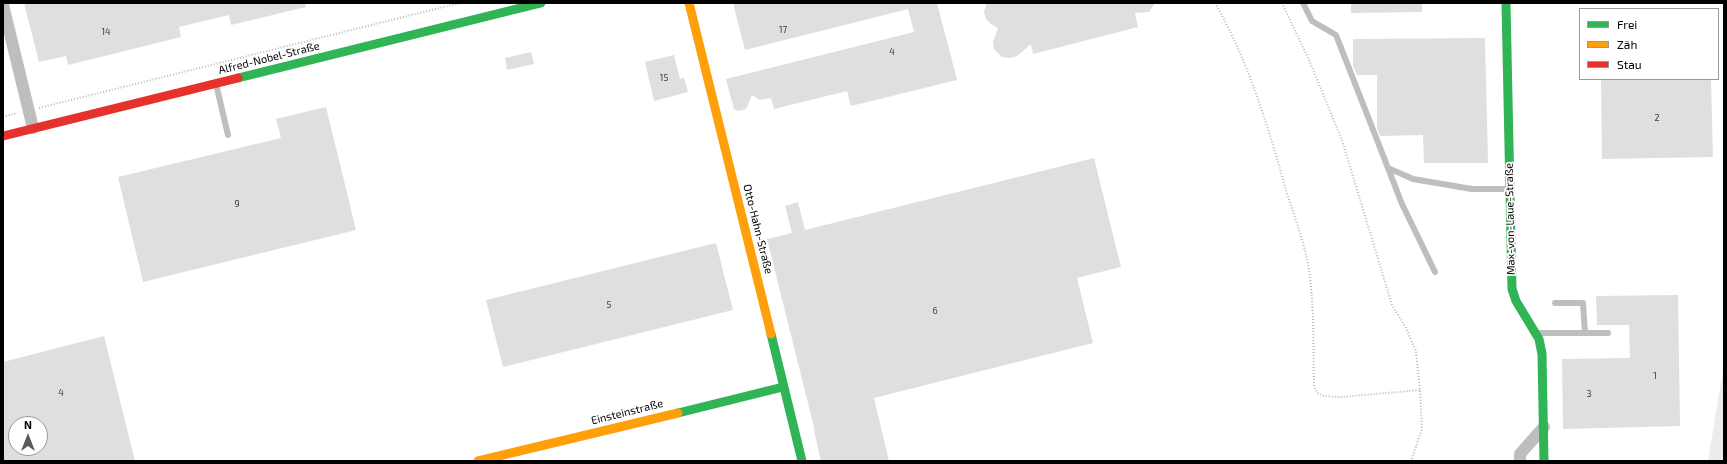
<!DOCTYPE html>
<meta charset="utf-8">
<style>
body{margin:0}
#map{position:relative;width:1727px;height:464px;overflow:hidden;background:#fff;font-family:"Exo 2",sans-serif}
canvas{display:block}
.frame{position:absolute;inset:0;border:4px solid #000;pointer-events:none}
.legend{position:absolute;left:1579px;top:8px;width:140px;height:72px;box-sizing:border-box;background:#fff;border:1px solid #999;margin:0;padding:5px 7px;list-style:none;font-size:12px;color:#000}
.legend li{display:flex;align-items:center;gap:8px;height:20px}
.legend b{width:20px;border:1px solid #999}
.north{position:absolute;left:8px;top:416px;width:40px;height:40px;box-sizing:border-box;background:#fff;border:1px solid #999;border-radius:50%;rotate:0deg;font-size:11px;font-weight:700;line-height:16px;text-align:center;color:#000}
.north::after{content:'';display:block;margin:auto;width:14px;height:18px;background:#595959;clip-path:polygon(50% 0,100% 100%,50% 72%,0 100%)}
</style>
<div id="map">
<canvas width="1727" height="464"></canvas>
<div class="frame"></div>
<ul class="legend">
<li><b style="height:5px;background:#30b455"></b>Frei</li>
<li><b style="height:5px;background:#ff9f0a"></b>Zäh</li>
<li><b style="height:5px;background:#e5322d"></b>Stau</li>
</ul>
<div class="north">N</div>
</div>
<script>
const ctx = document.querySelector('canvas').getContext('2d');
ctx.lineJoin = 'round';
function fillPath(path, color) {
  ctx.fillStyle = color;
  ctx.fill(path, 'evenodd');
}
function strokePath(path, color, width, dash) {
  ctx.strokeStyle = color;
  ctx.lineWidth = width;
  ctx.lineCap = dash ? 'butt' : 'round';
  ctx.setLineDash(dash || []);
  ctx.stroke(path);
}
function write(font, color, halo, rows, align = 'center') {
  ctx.font = font + ' "Exo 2",sans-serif';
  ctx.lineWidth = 3.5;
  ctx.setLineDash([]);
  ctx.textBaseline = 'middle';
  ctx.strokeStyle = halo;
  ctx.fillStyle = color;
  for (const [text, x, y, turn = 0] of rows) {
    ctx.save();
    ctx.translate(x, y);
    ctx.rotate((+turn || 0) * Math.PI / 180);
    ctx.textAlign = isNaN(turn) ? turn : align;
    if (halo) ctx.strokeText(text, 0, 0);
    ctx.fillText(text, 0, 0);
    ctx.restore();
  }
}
fillPath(new Path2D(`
 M1724 365V461H1708Z`), '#ececec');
fillPath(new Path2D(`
 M24 3H305L306 7 231 25 229 15 179 27 181 37 68 65 66 56 39 62Z
 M733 3H937L957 80 851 106 847 91 774 109 771 98 760 100 752 95 746 109 738 111 734 109 726 79 914 32 908 9 745 50Z
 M987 3H1155L1149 12 1135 13 1138 27 1033 54 1031 44 1017 56 1010 58 1002 57 994 49 993 42 998 28 991 24 986 19 984 11Z
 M1351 3H1422V12L1351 13Z
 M1485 38 1488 163H1424L1423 135 1380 136 1377 128V75H1357L1353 66V39Z
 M531 52 534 64 507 70 505 58Z
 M674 55 680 79 684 78 688 92 654 101 645 62Z
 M1601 79H1711L1713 157 1602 159Z
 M326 107 356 230 143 282 118 177 281 138 276 119Z
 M1094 158 1121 267 1077 278 1093 343 874 398 889 461H821L814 431H815L767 239 792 233 785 206 798 202 805 230Z
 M716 243 733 310 503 367 486 300Z
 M1678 295 1680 426 1563 429 1562 359 1630 358 1629 325H1597L1596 296Z
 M104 336 135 461H3V362ZM16 424H40V448H16Z`), '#dfdfdf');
strokePath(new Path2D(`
 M1215 3C1248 60 1268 126 1286 190 1293 213 1302 236 1307 259 1315 300 1313 345 1314 386L1317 393 1324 396 1341 397 1420 390
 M1282 3 1309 60 1342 140 1392 305 1405 326 1416 351 1420 390 1422 429 1411 461
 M39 108 460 3
 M3 117 17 113`), '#b9b9b9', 2, [1, 2]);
strokePath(new Path2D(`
 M1303 3 1312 21 1336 35 1388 168 1413 179 1472 189H1508
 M216 84 228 135
 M1388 168 1402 204 1435 272
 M1555 303H1583L1585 333
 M1539 333H1608`), '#bebebe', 6);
strokePath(new Path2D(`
 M3 5 33 128
 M1520 461V454L1544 427`), '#bebebe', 12);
strokePath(new Path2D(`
 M1506 3 1512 289 1516 301 1539 339 1542 354 1544 461
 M238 78 541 3
 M771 334 802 461
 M678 413 783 387`), '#30b455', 9);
strokePath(new Path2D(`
 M689 3 771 334
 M478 461 678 413`), '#ff9f0a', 9);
strokePath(new Path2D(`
 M3 136 238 78`), '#e5322d', 9);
write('9px', '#383838', null, [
 ["17",783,30],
 ["14",106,32],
 ["4",892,52],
 ["15",664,78],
 ["2",1657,118],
 ["9",237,204],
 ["5",609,305],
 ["6",935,311],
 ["1",1655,376],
 ["4",61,393],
 ["3",1589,394]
]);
write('11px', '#000', '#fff', [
 ["Alfred-Nobel-Straße",269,58,-14],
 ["Max-von-Laue-Straße",1510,219,-91],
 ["Otto-Hahn-Straße",758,229,76],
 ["Einsteinstraße",627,412,-14]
]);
</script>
